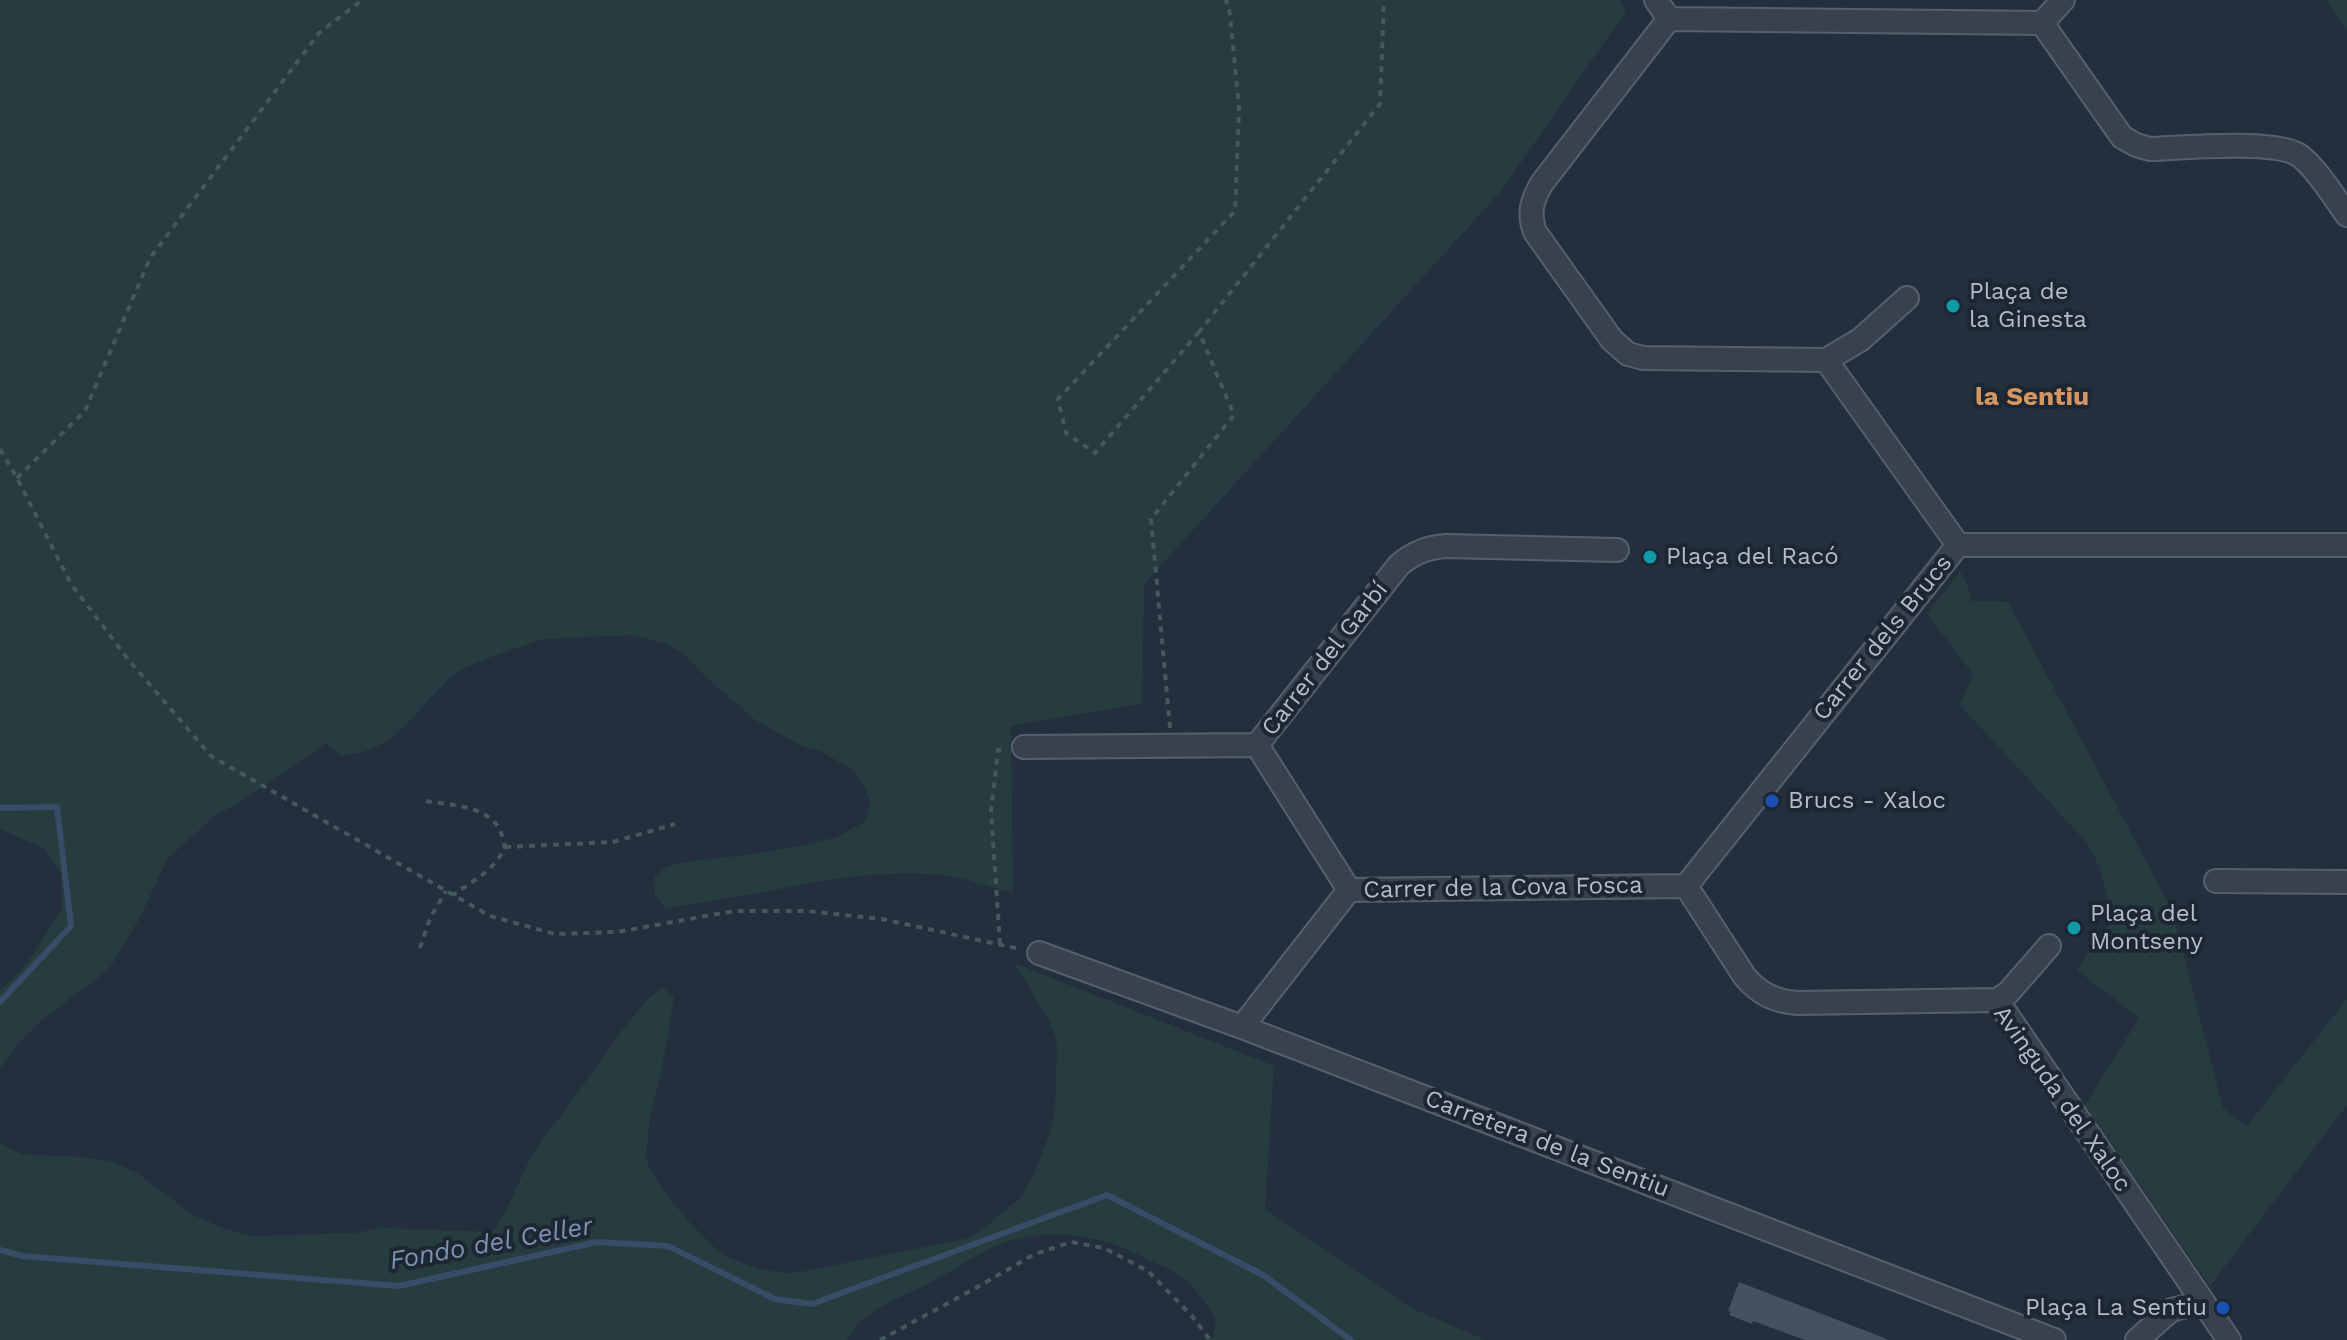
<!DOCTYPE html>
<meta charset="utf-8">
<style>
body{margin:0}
canvas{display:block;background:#242f3e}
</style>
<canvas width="2347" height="1340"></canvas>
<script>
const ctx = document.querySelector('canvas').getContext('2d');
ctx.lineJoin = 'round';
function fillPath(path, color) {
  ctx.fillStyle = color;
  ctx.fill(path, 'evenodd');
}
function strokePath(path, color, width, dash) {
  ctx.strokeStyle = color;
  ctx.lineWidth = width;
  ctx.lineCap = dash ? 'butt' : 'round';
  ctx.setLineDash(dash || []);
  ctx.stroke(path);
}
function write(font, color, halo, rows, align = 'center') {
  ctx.font = font + ' "Work Sans",sans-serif';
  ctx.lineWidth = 8;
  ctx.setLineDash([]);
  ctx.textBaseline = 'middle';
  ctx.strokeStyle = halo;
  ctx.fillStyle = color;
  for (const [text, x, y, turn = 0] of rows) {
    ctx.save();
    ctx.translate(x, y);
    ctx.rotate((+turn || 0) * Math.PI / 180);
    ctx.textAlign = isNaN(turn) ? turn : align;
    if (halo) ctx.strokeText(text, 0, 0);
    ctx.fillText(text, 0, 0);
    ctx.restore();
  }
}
fillPath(new Path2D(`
 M0 0H1619L1626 11 1501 191 1144 584 1142 704 1011 726 1013 893C991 888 971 879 948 876 889 868 821 880 763 892 731 899 698 902 666 909L655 895 654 878 665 868 678 863 754 854 810 844 837 837 865 822 870 803 865 787 855 772 823 752 802 746 755 720 704 675 682 652 664 643 634 635 542 639C516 650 486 656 460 671 451 676 444 684 437 691 406 723 390 751 341 756L326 743 245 799 216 815 168 858 139 919 109 969 37 1024 16 1046 0 1068V990L10 982 30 959 62 909 61 873 43 848 0 829Z
 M2326 0H2347V30Z
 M1960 572 1966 581 1972 601 2008 602 2172 910 2223 1108 2247 1126 2347 999V1105L2210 1286 2085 1105 2139 1018 2077 970 2090 949 2113 920 2099 866 2088 844 1960 705 1973 674 1927 614Z
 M1014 963 1274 1066 1265 1209 1411 1308 1485 1340H1209L1213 1337 1216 1320C1204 1300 1192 1282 1171 1270 1164 1266 1156 1264 1149 1260 1101 1234 1048 1225 996 1246 971 1257 949 1273 926 1285 898 1298 861 1311 847 1340H0V1144L22 1154 82 1157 115 1163 137 1173 193 1215 225 1229 251 1236 355 1233 383 1228 493 1232C518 1195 525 1154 558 1120L629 1021 651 996 662 987 674 997 664 1058 650 1116 646 1157 650 1169 665 1193 690 1223 714 1247 730 1258 758 1269 784 1273 801 1272 969 1238 988 1225 1020 1198 1033 1177 1049 1136 1055 1108 1057 1050 1056 1037 1050 1022Z`), '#263c3f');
strokePath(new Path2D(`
 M0 808 57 807 71 926 0 1002
 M0 1250 22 1256 399 1286 597 1242 668 1246 775 1299 812 1304 1107 1195 1263 1275 1351 1340`), '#394c67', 6);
fillPath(new Path2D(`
 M1739 1282 1887 1339 1886 1340H1805L1753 1321 1752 1324 1729 1315 1731 1312 1728 1311Z`), '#455162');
const street = new Path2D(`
 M1656 0 1669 19
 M1669 19 1542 183C1532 200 1528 213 1535 232L1612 340 1628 354 1643 358 1826 360 1958 545
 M1669 19 2042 23
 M2042 23 2122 137 2136 145 2150 149C2181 148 2277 139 2300 156 2317 169 2334 197 2347 215
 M2042 23 2063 0
 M1826 360 1860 340 1907 298
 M1257 745 1349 890
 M1024 747 1257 745 1399 565C1413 553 1427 547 1446 546L1617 550
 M2216 881 2347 882
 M1686 886 1958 545H2347
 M1686 886 1745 977C1760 994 1774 1001 1797 1003L1997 1000 2229 1340
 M1039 953 1242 1027 2054 1340
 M1997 1000 2008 993 2049 946
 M1242 1027 1349 890 1686 886
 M2137 1340 2171 1310 2203 1302`);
strokePath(street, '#565f6c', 26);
strokePath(new Path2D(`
 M1199 332 1095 453 1066 433 1058 399 1235 211 1239 108 1230 14 1226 0
 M0 449 17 478 71 584 127 658 211 756 490 916 555 934 617 932 734 911H806L882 919 1020 949
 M17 478 85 411 150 258 319 33 362 0
 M1170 728 1151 519 1234 415 1199 332 1380 104 1384 0
 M426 801C449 805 485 805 499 828 502 833 503 841 505 847 495 870 473 881 453 895
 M505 847 613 842 675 824
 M1000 944 991 811 998 750 1006 749
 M420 948 430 918 446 891
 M880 1340 974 1289 1033 1255 1071 1242 1104 1248 1148 1271 1192 1316 1210 1340`), '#44595c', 4, [6, 6]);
strokePath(street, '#38414e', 22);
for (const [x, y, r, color] of [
 [1953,306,8,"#0f9aa8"],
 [1650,557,8,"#0f9aa8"],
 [1772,801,8,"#1a4fb4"],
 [2074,928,8,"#0f9aa8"],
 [2223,1308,8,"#1a4fb4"]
]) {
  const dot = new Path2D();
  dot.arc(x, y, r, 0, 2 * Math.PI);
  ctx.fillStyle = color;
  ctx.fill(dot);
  strokePath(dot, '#1d2633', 3);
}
write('24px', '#b4bcc9', '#1d2633', [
 ["Plaça de",1969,292],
 ["la Ginesta",1969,320],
 ["Plaça del Racó",1666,557],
 ["Brucs - Xaloc",1788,801],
 ["Plaça del",2090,914],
 ["Montseny",2090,942],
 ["Plaça La Sentiu",2207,1308,"right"]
], 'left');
write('24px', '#b4bcc9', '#1d2633', [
 ["Carrer dels Brucs",1883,638,-51],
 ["Carrer del Garbí",1325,659,-52],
 ["Carrer de la Cova Fosca",1503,888,-1],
 ["Avinguda del Xaloc",2062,1099,55],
 ["Carretera de la Sentiu",1547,1144,21]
]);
write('bold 26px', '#d59563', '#1d2633', [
 ["la Sentiu",2032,397]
]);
write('italic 26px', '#7c92b1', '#1d2633', [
 ["Fondo del Celler",491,1244,-10]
]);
</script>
